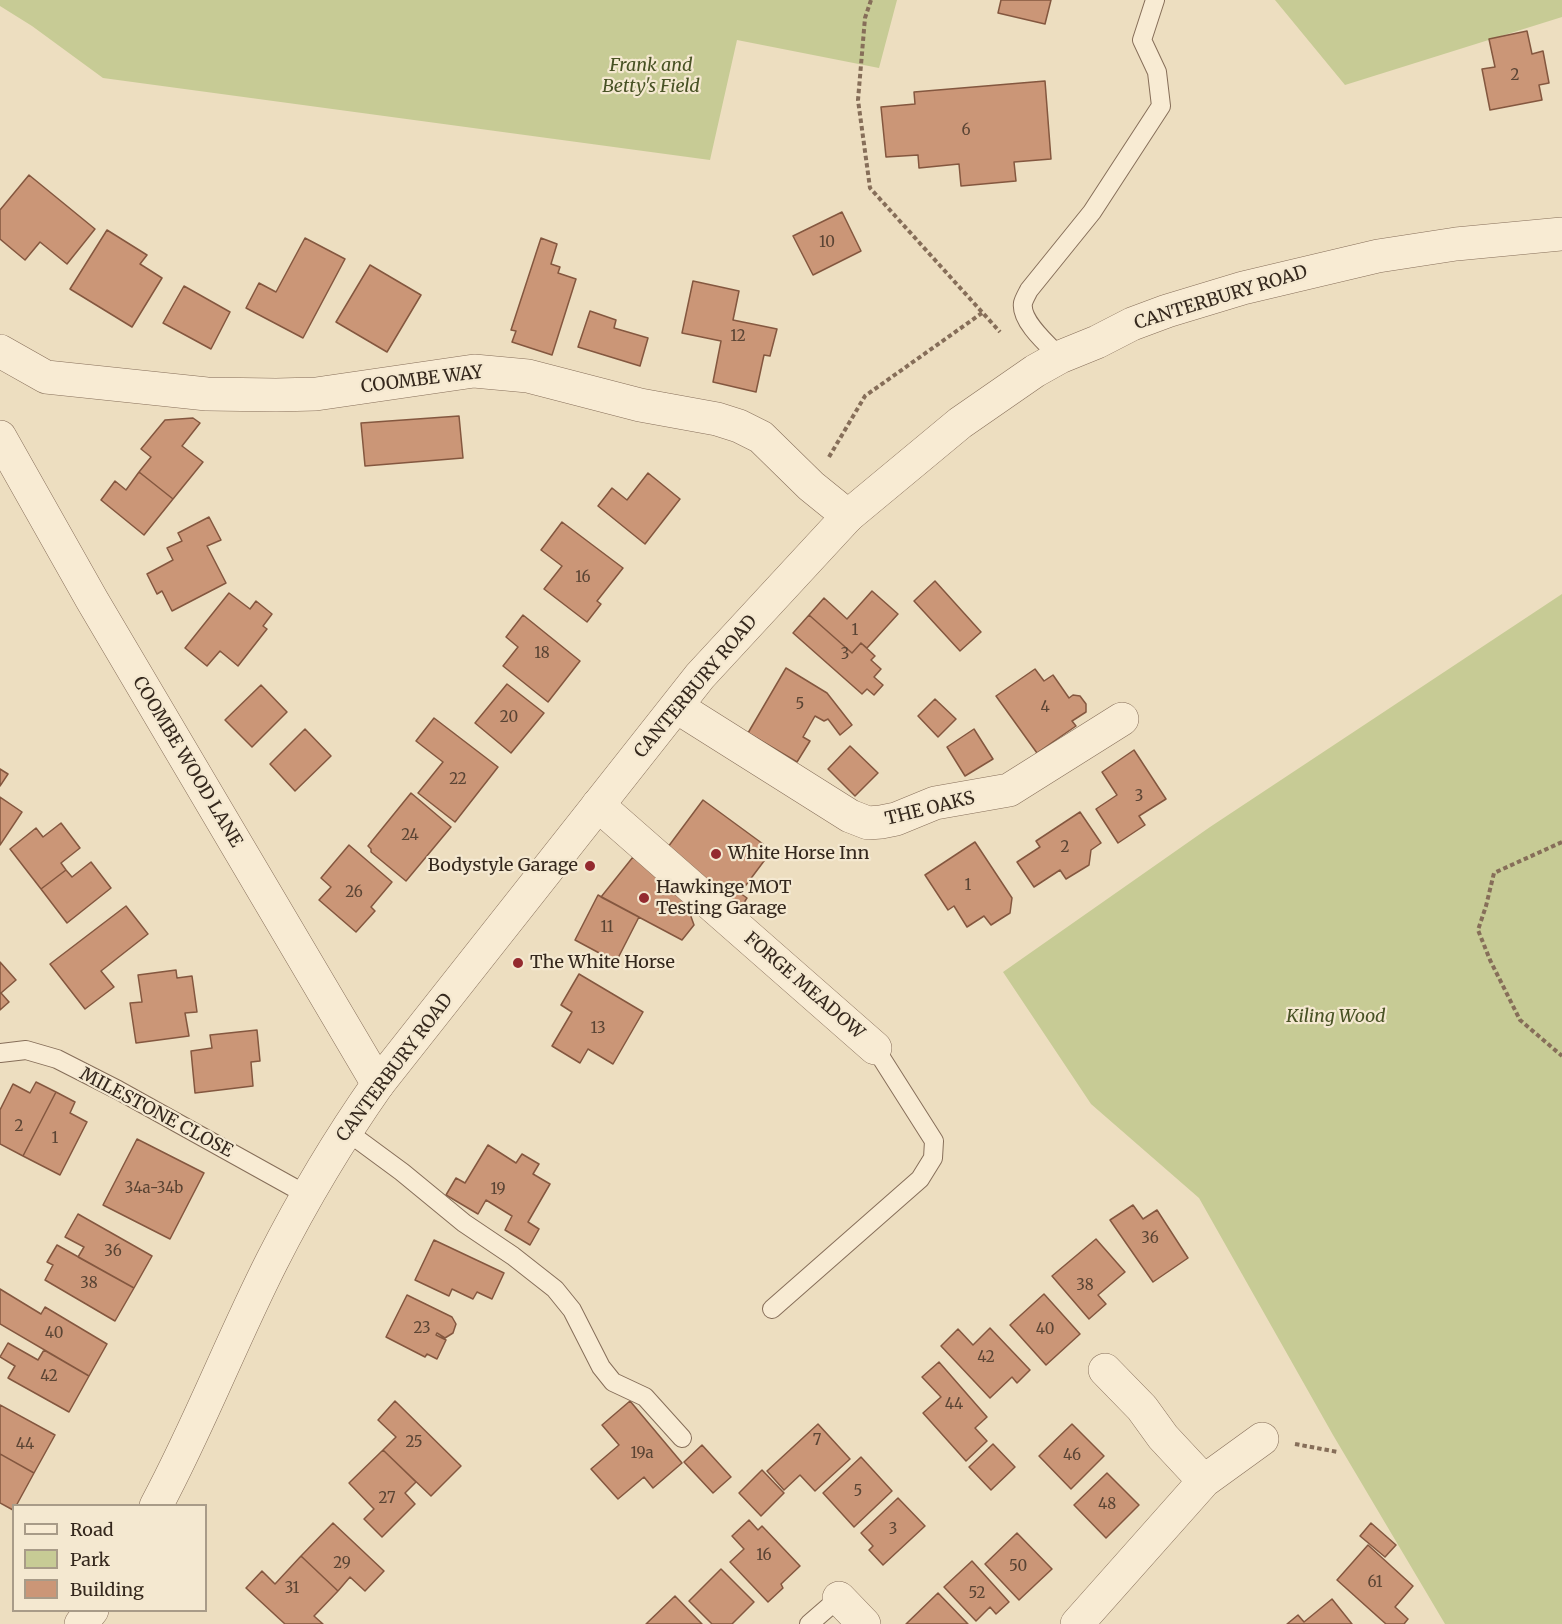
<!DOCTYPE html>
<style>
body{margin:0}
#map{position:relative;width:1562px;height:1624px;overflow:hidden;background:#eddec0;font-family:Merriweather,serif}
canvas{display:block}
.legend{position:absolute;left:12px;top:1504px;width:195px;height:108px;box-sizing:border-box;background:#f4e8d0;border:2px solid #a89b88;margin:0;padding:8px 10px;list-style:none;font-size:18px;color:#35281d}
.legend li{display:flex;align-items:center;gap:12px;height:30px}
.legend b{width:30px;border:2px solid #a89b88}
</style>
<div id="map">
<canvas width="1562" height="1624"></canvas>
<ul class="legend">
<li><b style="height:8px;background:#f8ebd3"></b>Road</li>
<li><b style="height:16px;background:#c7cb95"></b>Park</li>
<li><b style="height:16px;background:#cb9677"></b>Building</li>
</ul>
</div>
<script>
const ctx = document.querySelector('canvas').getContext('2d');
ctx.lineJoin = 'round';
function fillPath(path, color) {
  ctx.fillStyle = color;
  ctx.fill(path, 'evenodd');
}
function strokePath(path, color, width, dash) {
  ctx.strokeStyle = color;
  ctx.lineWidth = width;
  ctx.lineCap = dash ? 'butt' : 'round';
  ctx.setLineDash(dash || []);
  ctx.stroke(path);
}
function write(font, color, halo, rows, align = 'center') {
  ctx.font = font + ' Merriweather,serif';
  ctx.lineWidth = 4.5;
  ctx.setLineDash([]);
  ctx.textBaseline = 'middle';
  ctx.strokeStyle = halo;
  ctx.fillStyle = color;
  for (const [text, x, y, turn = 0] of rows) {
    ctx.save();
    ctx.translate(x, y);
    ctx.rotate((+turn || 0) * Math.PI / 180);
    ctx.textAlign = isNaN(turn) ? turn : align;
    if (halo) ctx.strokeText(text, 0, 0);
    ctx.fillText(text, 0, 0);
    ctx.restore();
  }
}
fillPath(new Path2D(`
 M0 0H897L879 68 737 40 710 160 103 78 32 26 0 6Z
 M1275 0H1562V17L1345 85Z
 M1562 594V1624H1445L1333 1435 1199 1198 1091 1104 1003 972 1210 827Z`), '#c7cb95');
const building = new Path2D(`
 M1001 0H1051L1045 24 998 13Z
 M1527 31 1532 54 1543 51 1549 83 1539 85 1542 100 1490 110 1482 69 1495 67 1489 39Z
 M1045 81 1051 159 1014 162 1016 181 961 186 959 164 919 168 918 155 886 157 881 107 915 104 914 92Z
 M29 175 95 229 67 264 40 242 25 260 0 239V210Z
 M842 212 861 251 813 275 793 236Z
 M107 230 147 255 140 264 162 278 132 327 70 289Z
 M305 238 345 259 303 338 246 308 259 283 276 292Z
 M541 238 557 244 551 264 560 267 558 273 576 279 552 355 512 342 516 331 511 330Z
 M370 265 421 295 387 352 336 322Z
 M693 281 739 291 733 320 777 329 770 356 764 355 756 392 713 382 721 341 682 333Z
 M184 286 230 312 211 349 163 323Z
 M590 311 616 320 614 328 648 338 640 366 578 347Z
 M459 416 463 458 365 466 361 423Z
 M193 418 200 423 182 446 203 462 173 499 139 472 151 457 141 449 165 420Z
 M139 472 173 499 144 535 101 500 115 481 126 490Z
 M648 473 680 499 645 544 598 506 612 488 627 500Z
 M209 517 221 540 207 546 226 583 172 611 162 591 157 594 147 574 173 560 167 548 182 541 178 533Z
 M562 522 623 568 597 601 601 604 587 622 544 589 562 566 541 550Z
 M935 581 981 632 960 651 914 601Z
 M872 591 898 614 867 648 861 643 852 653 809 615 824 598 847 619Z
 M229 593 250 609 256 601 272 614 263 626 267 629 238 666 220 651 207 666 185 648Z
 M523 615 580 661 548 702 503 666 518 647 506 637Z
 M809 615 852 653 861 643 875 656 871 660 881 669 874 677 883 685 874 695 867 689 862 694 793 633Z
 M786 668 827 693 852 725 840 735 828 719 824 721 815 716 803 737 810 741 797 762 748 733Z
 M1035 669 1044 681 1053 675 1069 698 1073 695 1080 696 1086 704V712L1072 721 1076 726 1037 753 996 696Z
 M507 684 544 713 511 753 475 723Z
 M261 685 287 712 252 747 225 720Z
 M935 699 956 719 938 737 918 716Z
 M434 718 498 767 455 822 418 793 443 762 416 741Z
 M305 729 331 756 295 791 270 764Z
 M974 729 993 759 965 776 947 747Z
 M850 746 878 773 855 796 828 769Z
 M1134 750 1166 799 1139 816 1145 825 1118 843 1096 809 1117 795 1102 772Z
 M0 769 8 774 0 786Z
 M411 793 451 827 406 881 371 852V849L368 846Z
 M0 797 22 812 0 845Z
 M703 800 763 844 759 851 767 857 740 893 747 898 740 909 665 851Z
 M1080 812 1101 843 1091 850 1089 865 1066 879 1060 870 1034 887 1017 862 1040 847 1036 841Z
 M61 823 80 848 61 863 66 870 41 889 10 849 36 828 43 837Z
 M975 842 1012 898 1010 913 991 925 984 916 967 927 954 906 948 910 925 875Z
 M349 845 392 882 371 907 375 911 356 932 319 900 331 887 321 878Z
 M633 857 685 900 694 925 682 940 601 897Z
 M91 862 111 888 67 923 41 889 66 870 72 877Z
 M598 895 639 917 616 962 575 940Z
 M126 906 148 934 101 971 114 987 85 1009 50 964Z
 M0 962 16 980 1 993 9 1002 0 1010Z
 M176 970 177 978 192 976 197 1012 185 1013 189 1036 136 1043 130 1003 142 1002 138 975Z
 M579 974 643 1012 613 1064 588 1049 580 1063 552 1046 572 1012 561 1005Z
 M257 1030 260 1061 251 1062 253 1086 195 1093 191 1051 212 1048 210 1035Z
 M36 1082 56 1092 23 1156 0 1144V1110L13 1084 30 1093Z
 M56 1092 75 1102 70 1113 87 1122 60 1175 23 1156Z
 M137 1139 204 1173 170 1239 103 1205Z
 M488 1145 516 1163 522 1154 539 1164 533 1174 550 1184 528 1222 539 1229 530 1245 505 1230 512 1216 486 1200 478 1214 446 1195 456 1178 465 1183Z
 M1133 1205 1143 1219 1157 1210 1188 1258 1153 1282 1110 1220Z
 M78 1214 152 1256 134 1288 78 1257 84 1247 65 1237Z
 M1096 1239 1125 1272 1098 1295 1106 1304 1089 1319 1052 1276Z
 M434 1240 504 1273 492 1299 477 1292 473 1299 452 1289 449 1296 415 1280Z
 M57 1245 134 1288 115 1321 45 1280 53 1265 47 1262Z
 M0 1289 41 1314 45 1307 107 1344 89 1376 0 1324Z
 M1044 1294 1080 1334 1046 1365 1010 1325Z
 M407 1295 452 1317 456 1324 453 1333 445 1338 437 1333 436 1335 446 1340 437 1359 427 1354 425 1357 386 1337Z
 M990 1328 1030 1370 1017 1383 1012 1377 990 1398 941 1346 958 1329 973 1345Z
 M8 1343 38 1360 44 1350 89 1376 69 1412 8 1378 15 1366 0 1357Z
 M939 1362 987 1417 975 1428 987 1441 966 1461 923 1413 941 1397 922 1377Z
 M395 1401 461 1466 431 1496 383 1450 396 1437 378 1420Z
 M630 1401 682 1463 653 1488 644 1477 618 1499 591 1469 619 1445 602 1425Z
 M0 1405 55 1435 34 1473 0 1454Z
 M818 1424 850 1459 815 1491 800 1475 784 1490 767 1471Z
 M1072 1424 1104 1456 1071 1489 1039 1456Z
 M993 1444 1015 1467 991 1490 969 1467Z
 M702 1445 731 1477 713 1493 684 1462Z
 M383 1450 416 1482 405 1493 415 1504 382 1537 364 1519 374 1509 349 1483Z
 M0 1454 34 1473 16 1506H14L13 1510 0 1503Z
 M861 1457 892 1491 854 1527 823 1493Z
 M762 1470 784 1493 761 1516 739 1493Z
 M1107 1473 1139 1505 1106 1538 1074 1505Z
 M898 1498 925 1526 883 1565 869 1550 873 1546 861 1533Z
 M749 1520 758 1530 762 1526 800 1566 781 1584 783 1588 768 1602 730 1562 744 1549 732 1536Z
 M333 1523 384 1571 365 1591 350 1577 338 1591 301 1556Z
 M1371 1523 1396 1545 1385 1557 1360 1536Z
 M1017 1533 1052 1569 1019 1600 985 1564Z
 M1368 1545 1413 1586 1395 1607 1408 1619 1404 1624H1386L1337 1580Z
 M301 1556 338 1591 314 1616 323 1624H285L246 1588 262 1571 275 1584Z
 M972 1561 1009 1602 996 1614 990 1607 976 1621 944 1587Z
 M721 1569 754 1602 732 1624H712L689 1601Z
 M938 1593 968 1624H906Z
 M675 1596 702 1624H646Z
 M1332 1599 1352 1624H1287L1298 1615 1304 1622Z`);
fillPath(building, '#cb9677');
strokePath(building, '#84573f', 1.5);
const service = new Path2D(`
 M1060 357C1048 345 1020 321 1023 303 1024 299 1027 294 1029 290L1092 212 1161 106 1157 72 1142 40 1155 0
 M0 1053 26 1050 57 1059 118 1090 307 1195
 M345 1130 402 1172 464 1223 513 1256 555 1289 572 1310 601 1367 613 1382 645 1397 682 1438
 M772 1309 920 1179 933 1158 934 1141 875 1048
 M809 1624 839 1598`);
const minor = new Path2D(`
 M0 351 46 377 207 394 276 395 316 394 474 371 528 376 640 405 717 419 739 426 761 437 811 486 848 516
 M0 437 92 600 378 1084
 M677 707 850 816 868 823 881 822 896 819 935 803 1009 790 1122 719
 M598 805 875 1048
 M1105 1370 1142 1408 1163 1437 1204 1481
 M839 1598 864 1624
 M1077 1624 1204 1481 1262 1439`);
const tertiary = new Path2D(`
 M156 1506C199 1426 231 1342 272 1261 303 1200 338 1141 378 1084L700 676 848 516 960 423 1035 371 1060 357 1097 342 1132 324 1167 311 1243 288 1378 256 1456 244 1562 234
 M81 1624 92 1610`);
strokePath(service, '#866e59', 20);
strokePath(minor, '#866e59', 34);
strokePath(tertiary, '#866e59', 34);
strokePath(new Path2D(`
 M871 0 865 18 858 100 870 188 1000 332
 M829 457 865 396 982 313
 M1562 842 1494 873 1486 906 1478 930 1490 960 1520 1020 1562 1056
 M1295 1444 1338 1452`), '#866e59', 4, [4.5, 3]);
strokePath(service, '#f8ebd3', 18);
strokePath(minor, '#f8ebd3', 33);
strokePath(tertiary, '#f8ebd3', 33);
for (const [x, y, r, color] of [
 [716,854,6,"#942a2f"],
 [590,866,6,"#942a2f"],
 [644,898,6,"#942a2f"],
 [518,963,6,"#942a2f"]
]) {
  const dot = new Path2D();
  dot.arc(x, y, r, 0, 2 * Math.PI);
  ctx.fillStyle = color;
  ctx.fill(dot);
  strokePath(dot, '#f4e8d0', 2);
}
write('15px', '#5a4434', null, [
 ["2",1515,76],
 ["6",966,131],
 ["10",827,243],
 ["12",738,337],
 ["16",583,578],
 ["1",855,631],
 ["18",542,654],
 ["3",845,655],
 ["5",800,705],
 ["4",1045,708],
 ["20",509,718],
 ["22",458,780],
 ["3",1139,797],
 ["24",410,836],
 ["2",1065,848],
 ["1",968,886],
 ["26",354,893],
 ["11",607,928],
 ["13",598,1029],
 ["2",19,1127],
 ["1",55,1139],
 ["34a-34b",154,1189],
 ["19",498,1190],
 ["36",1150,1239],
 ["36",113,1252],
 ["38",89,1284],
 ["38",1085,1286],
 ["23",422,1329],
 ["40",1045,1330],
 ["40",54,1334],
 ["42",986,1358],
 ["42",49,1377],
 ["44",954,1405],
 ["7",817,1441],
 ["25",414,1443],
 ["44",25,1445],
 ["19a",642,1454],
 ["46",1072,1456],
 ["5",858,1492],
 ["27",387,1499],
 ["48",1107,1505],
 ["3",893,1530],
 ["16",764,1556],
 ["29",342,1564],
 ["50",1018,1567],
 ["61",1375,1583],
 ["31",292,1589],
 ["52",977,1594]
]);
write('italic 18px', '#485224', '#f4e8d0', [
 ["Frank and",651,66],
 ["Betty's Field",651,87],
 ["Kiling Wood",1336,1017]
]);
write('18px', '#35281d', '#f4e8d0', [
 ["CANTERBURY ROAD",1221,298,-17],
 ["COOMBE WAY",422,380,-7],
 ["CANTERBURY ROAD",696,687,-50],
 ["COOMBE WOOD LANE",187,762,59],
 ["THE OAKS",930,809,-14],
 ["FORGE MEADOW",804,986,41],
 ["CANTERBURY ROAD",395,1068,-53],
 ["MILESTONE CLOSE",156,1113,28]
]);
write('18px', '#35281d', '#f4e8d0', [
 ["White Horse Inn",728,854],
 ["Bodystyle Garage",578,866,"right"],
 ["Hawkinge MOT",656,888],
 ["Testing Garage",656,909],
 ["The White Horse",530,963]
], 'left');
</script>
